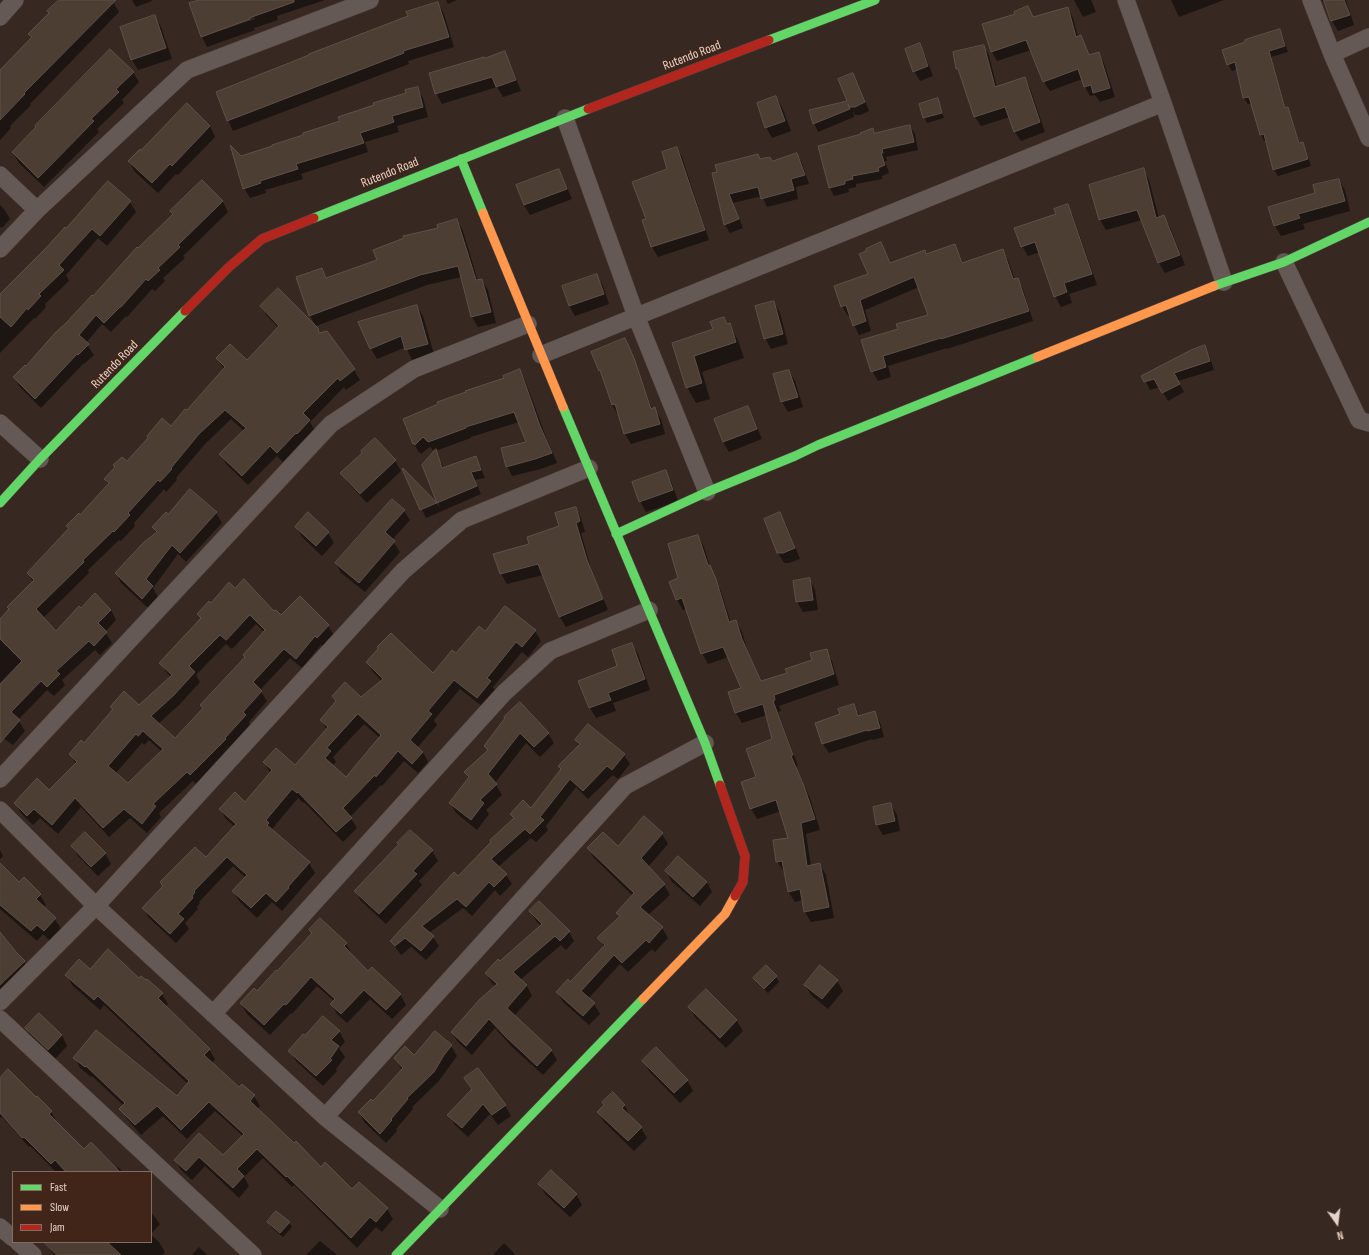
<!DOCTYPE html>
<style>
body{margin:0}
#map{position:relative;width:1369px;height:1255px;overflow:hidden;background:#372821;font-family:"Sofia Sans Condensed",sans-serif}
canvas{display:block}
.legend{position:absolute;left:12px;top:1171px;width:140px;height:72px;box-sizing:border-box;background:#402518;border:1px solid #826b60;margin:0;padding:5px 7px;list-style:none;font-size:12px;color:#e5d3cb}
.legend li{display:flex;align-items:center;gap:8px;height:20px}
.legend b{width:20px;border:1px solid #826b60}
.north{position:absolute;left:1317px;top:1203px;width:40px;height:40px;-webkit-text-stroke:3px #402518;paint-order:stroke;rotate:166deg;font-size:11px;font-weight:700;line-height:16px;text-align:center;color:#e5d3cb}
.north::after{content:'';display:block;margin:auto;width:14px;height:18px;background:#e5d3cb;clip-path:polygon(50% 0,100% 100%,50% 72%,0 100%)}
</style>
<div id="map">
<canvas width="1369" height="1255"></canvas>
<ul class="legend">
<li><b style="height:5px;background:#63d668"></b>Fast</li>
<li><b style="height:5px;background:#ff974d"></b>Slow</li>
<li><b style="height:5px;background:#b3261e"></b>Jam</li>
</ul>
<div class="north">N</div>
</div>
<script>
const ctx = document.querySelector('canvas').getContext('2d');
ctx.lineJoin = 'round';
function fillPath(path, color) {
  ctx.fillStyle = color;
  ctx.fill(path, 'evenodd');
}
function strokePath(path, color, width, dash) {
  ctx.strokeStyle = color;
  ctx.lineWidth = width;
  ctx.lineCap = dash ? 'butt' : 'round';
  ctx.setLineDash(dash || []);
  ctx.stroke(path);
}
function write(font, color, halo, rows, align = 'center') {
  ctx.font = font + ' "Sofia Sans Condensed",sans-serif';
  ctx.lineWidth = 3.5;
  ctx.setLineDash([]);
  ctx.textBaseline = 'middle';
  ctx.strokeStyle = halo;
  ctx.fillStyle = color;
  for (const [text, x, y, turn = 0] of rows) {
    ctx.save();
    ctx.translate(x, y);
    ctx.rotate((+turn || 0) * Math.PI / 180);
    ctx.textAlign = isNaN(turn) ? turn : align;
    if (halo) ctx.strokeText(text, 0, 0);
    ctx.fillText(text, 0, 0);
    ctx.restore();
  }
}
fillPath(new Path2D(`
 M60 0H112L119 12 30 104 31 105 10 126 11 128 0 140V72L32 38 29 34 50 14Z
 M132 0H151L152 1 136 7Z
 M203 0H325L277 16 278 20 254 28 255 30 207 47 202 37 255 19 254 17 202 35V37L191 4Z
 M446 0H457L448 4Z
 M1074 0H1091L1096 12 1083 17Z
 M1171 0H1224L1179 17Z
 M1321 0H1346L1354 25 1338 31 1332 21 1326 2Z
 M438 3 444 14 454 47 408 61 409 64 233 131 228 120 409 17Z
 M1028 7 1034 18 1068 8 1073 18 1078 37 1080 36 1090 56 1099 53 1104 63 1115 97 1100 102 1095 95 1090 96 1085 87 1082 79 1050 91 1044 82 1031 50 997 61 992 52 1016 15Z
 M155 16 161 27 172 59 138 70 132 60 122 28Z
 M1279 31 1283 37 1288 52 1271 57 1286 109 1287 108 1291 115 1300 144 1302 143 1306 150 1311 166 1278 176 1274 170 1267 141H1264L1261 135 1252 104H1248L1244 98 1237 69 1232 71 1228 64Z
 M919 45 925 55 933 76 920 81 914 71Z
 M983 46 989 55 997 88 1025 78 1030 88 1045 132 1021 141 1015 132 1010 117 981 126 975 117 962 77 957 69Z
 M504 52 510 63 521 91 503 97 497 87 442 104 436 93 485 59Z
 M133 72 139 82 122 100 124 103 97 129 99 132 44 187 19 163 13 153Z
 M853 74 858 83 869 111 860 115H855L853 110 854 117 818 132 814 123 848 101Z
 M417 88 423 98 428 117 397 126 399 132 365 142 368 152 301 174 303 179 265 190 266 193 250 198 244 188 241 157 304 136 341 122Z
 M776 97 782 107 791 131 772 138 766 127Z
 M937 100 944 118 927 123 920 105Z
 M210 126 215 137 178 175 176 174 158 193 135 172 129 162Z
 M910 126 915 134 918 150 886 157 887 161H885L889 173 882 176V179L856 184V187L848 189 849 192 834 196 830 188 862 135 872 130 875 134Z
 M677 148 682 157 709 240 658 257 652 247 644 221 647 220Z
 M797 154 802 163 809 184 796 187 798 199 767 207 762 196 733 203 743 228 730 233 725 225 713 174 760 160 772 162Z
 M1143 169 1149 180 1159 218 1164 217 1170 227 1185 265 1165 273 1159 263 1142 220 1106 230 1100 220 1090 185Z
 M558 170 564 181 572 199 530 215 524 205Z
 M1339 180 1345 190 1350 211 1303 224 1305 229 1281 236 1275 226 1316 194Z
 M202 181 223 202 228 212 183 256 185 258 163 278 165 281 155 291 152 289 127 317 126 316 111 332 102 324 86 343 94 355 84 364H83L41 408 20 387 14 377 26 368 138 250 174 215 171 211Z
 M130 202 136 212 107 246 98 238 66 275 69 281 45 304 46 307 35 319 34 318 0 353V296L22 272 66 230Z
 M0 205 4 209 10 219 2 228 0 227Z
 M1067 206 1073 216 1097 285 1069 294 1072 303 1061 307 1055 296 1040 252 1028 256 1022 246Z
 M457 220 463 231 478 281 482 280 488 290 496 323 478 327 472 317 461 277 427 285 316 326 310 316 297 277 322 269 327 278 379 260Z
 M881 244 891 264 926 255 955 246 963 263 1003 250 1008 260 1015 280 1017 279 1023 289 1033 321 947 349V348L888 366 891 377 878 381 872 371 899 329 929 315 919 287 865 310 871 331 859 335 854 325 851 315 848 316 842 306 869 274Z
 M597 275 603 286 609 304 575 316 569 305Z
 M774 302 780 313 788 344 771 349 765 338Z
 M261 306 317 329 320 334 326 332 354 370 360 380 346 390 344 387 310 422 315 431 303 443 302 442 283 462 277 456 248 485 226 464 221 454 244 431 231 419 205 444 176 478 177 480 166 492 164 489 134 523 135 526 121 541 119 540 88 570 89 573 43 618 56 632 81 609 111 610 116 620 105 632 112 643 100 655 95 650 62 680 65 685 54 696 47 690 18 720 25 731 13 745 0 736V620L33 582 28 573 69 529 67 526 80 516 108 485 105 479 171 427 187 412 224 369 217 358 247 361 279 328 267 316Z
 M417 306 423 316 434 354 412 360 406 347 377 359 371 349 360 322Z
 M724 318 728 325H729L738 340 744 358 702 372 710 399 696 403 687 387 673 343 714 330Z
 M625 339 630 349 652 409H655L661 419 665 434 631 444 625 434 618 415 612 405 604 378 599 370Z
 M1204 347 1209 355 1214 370 1178 381 1184 392 1168 401 1160 387 1150 390 1143 376Z
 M520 370 525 380 546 437 557 463 541 469 512 476 507 466 527 443 519 422 471 437V438L435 451 444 468 475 457 480 466 485 478 475 480 481 494 426 518 403 469 440 507 423 465 435 452 430 447 421 454 420 452 419 453 414 444 404 419 505 379Z
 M789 371 795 381 803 407 788 412 782 402 775 375Z
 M747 408 753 418 762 439 729 452 723 442Z
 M395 461 401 471 367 503 348 483 342 473Z
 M665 471 671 481 678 501 646 512 640 501Z
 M190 490 216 513 222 523 186 562 178 554 153 588 158 597 148 608 121 583 116 573 156 533 153 527 168 515Z
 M575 508 581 518 585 532 581 533 592 572 608 610 566 627 560 617 543 575 507 584 501 574 495 555 531 545 560 527Z
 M404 511 410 520 392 540 400 552 365 592 341 573 336 563Z
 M780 514 786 524 800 559 789 563H784L778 553Z
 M296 527 328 533 334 543 322 556 302 537Z
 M698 536 704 547 711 569 721 591 731 623 736 621 742 632 748 651 762 682 788 674 813 660 826 650 832 661 839 685 779 706 781 711 778 712 798 766 796 767 810 798 820 830 806 834 811 866 820 865 826 875 834 918 811 922 805 912 803 900 795 902 788 891 785 872H784L777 861 789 838 781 811 757 819 751 808 757 777 774 740 767 715 742 723 736 713 743 688 729 657 708 664 702 653 687 609 683 610 677 600 679 578Z
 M809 579 815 590 818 610 803 612 797 602 794 582Z
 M235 589 281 617 300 598 328 626 334 635 323 646 321 645 302 668 290 658 260 690 267 701 249 722 250 725 231 750 196 784 193 781 159 813 161 817 147 833 130 818 109 837 81 807 58 834 40 818 33 825 21 813 15 803 49 791 76 764 70 754 84 744 114 710 112 707 139 706 171 677 166 672 161 663 201 619 198 614 211 605ZM256 624 264 632 246 658 201 705 204 710 175 740 158 724 180 704 200 682 196 675 226 644 232 649ZM149 740 162 752 128 785 115 774 142 743 144 745Z
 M535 631 541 641 528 657 522 652 493 687 496 692 483 707 460 689 434 720 437 725 417 748 423 752 428 762 418 773 404 761 382 786 381 785 350 817 357 828 343 842 304 802 303 803 298 798 272 829 309 863 315 873 282 911 272 902 257 918 239 901 233 891 246 878 233 866 199 902 200 903 197 907 198 909 185 923 189 929 176 943 149 918 143 908 206 859 235 827 226 819 220 809 246 803 270 773 264 762 295 766 327 730 321 720 336 702 333 697 361 698 382 681 373 672 367 662 434 675 456 655 485 633ZM364 724 380 738 346 779 332 766 336 762 333 757Z
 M632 644 638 654 650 690 613 703 616 711 596 718 590 708 579 681 619 666Z
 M854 705 860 716 874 712 880 722 884 737 873 740 872 739 829 753 823 744 817 724 842 715Z
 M506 719 548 733 554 743 540 757 526 743 495 783 502 795 486 810 489 814 477 830 456 813 450 803 469 779 465 772 488 751 485 746Z
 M576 740 624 755 630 764 618 779 613 775 588 799 576 787 546 826 548 830 536 842 531 838 498 867 506 875 512 884 500 896 495 890 472 916 463 908 429 933 433 937 439 946 426 960 411 947 401 955 391 941 458 877 514 819 511 814 531 809 561 770 559 766 579 746Z
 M891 804 897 815 900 831 883 835 877 825Z
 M662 834 668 844 648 867 664 885 670 895 648 915 662 928 668 938 655 952 652 949 628 972 620 964 588 999 594 1004 600 1014 589 1025 563 1002 557 992 571 983 604 947 599 938 620 918 617 913 633 896 594 858 588 848H618Z
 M400 845 432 851 438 861 419 881 422 885 386 924 361 901 355 891Z
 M72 846 105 853 111 864 98 876 78 856Z
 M0 850 3 856 0 859Z
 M0 865 19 883 40 895 46 905 43 908 55 919 61 929 50 941 43 934 37 941 0 909Z
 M666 871 707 882 712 892 700 906 672 882Z
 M530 911 569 932 574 941 566 950 561 945 520 980 527 986 532 996 514 1016 551 1050 557 1060 543 1075 512 1047 495 1028 472 1055 458 1042 452 1033 495 986 492 983 486 974 541 926 536 921Z
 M320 919 346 944 352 954 351 955 368 973 400 994 406 1005 392 1019 370 999 347 1023 337 1014 331 1004 334 1001 317 986 292 1014 291 1013 270 1035 247 1014 241 1004 257 992 277 972 313 934Z
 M0 934 24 962 30 972 0 1000Z
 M820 967 837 981 843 991 828 1009 811 995 805 985Z
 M90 970 139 979 162 994 168 1004 165 1007 209 1049 215 1059 212 1063 240 1088 242 1085 254 1096 260 1106 257 1110 321 1168 352 1190 359 1183 387 1209 393 1219 382 1232 376 1227 357 1248 294 1185 292 1187 263 1158 244 1177 249 1186 239 1198 205 1166 192 1180 181 1170 175 1160 199 1134 223 1156 243 1136 215 1111 187 1139 163 1116 141 1135 127 1119 121 1109 124 1106 92 1076 91 1077 80 1068 75 1058 177 1097 188 1084 104 1005 100 1010 72 985 67 975Z
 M776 977 779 982 768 993 757 983 755 978Z
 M706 991 737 1021 743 1031 726 1048 695 1017 689 1007Z
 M26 1029 62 1035 67 1046 54 1060 32 1039Z
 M339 1031 345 1042 339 1048 345 1057 336 1069 337 1071 323 1086 296 1061 290 1051Z
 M435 1032 451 1046 457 1056 438 1082 412 1107 413 1109 396 1129 397 1131 386 1143 364 1122 359 1112 373 1102 402 1070 395 1058 414 1056Z
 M644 1061 687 1080 693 1091 680 1103 649 1071Z
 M0 1079 51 1112 57 1122 84 1150 116 1169 118 1167 123 1172H56L30 1146 29 1147 2 1117 1 1118 0 1117Z
 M465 1079 505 1105 511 1116 498 1125 490 1114 468 1137 455 1125 449 1115 472 1090Z
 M613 1093 625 1106 630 1116 629 1117 641 1128 647 1138 634 1151 604 1122 598 1112Z
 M539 1184 576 1194 582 1205 570 1217 545 1194Z
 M151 1212 160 1224 151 1234Z
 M269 1222H289L292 1227 283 1237 271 1227Z
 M151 1235 159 1242 165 1252 162 1255H54L45 1242H151Z
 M320 1241 336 1254V1255H306Z
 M504 1243 512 1251 515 1255H493Z
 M199 1247 207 1255H192Z`), '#0007');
const building = new Path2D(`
 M59 0H116L24 93 25 94 0 120V70L32 37 28 34 49 13 47 11Z
 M200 0H294V2L249 18 250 19 201 37 189 3Z
 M1324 0H1344L1350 15 1331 21Z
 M438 2 449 37 403 51 404 53 227 121 216 92 309 55V54L408 16 406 12Z
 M1028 6 1033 17 1068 7 1076 37 1081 35 1089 55 1099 52 1110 88 1093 93 1091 85 1084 87 1078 69 1043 82 1026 40 991 52 982 24 1015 14 1014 12Z
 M155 15 166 48 131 60 120 27Z
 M1280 29 1285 46 1269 51 1285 108 1288 107 1299 143 1303 142 1308 159 1273 170 1264 134 1260 135 1249 97 1243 98 1235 62 1227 65 1222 50 1245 42V40Z
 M920 43 928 66 913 72 905 49Z
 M984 45 995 87 1025 77 1040 122 1014 132 1005 107 974 117 958 69H956L953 52Z
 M110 49 134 72 116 89 119 92 91 119 94 121 38 178 12 152 36 127 35 126Z
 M505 51 516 80 496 87 492 77 435 94 429 73 484 57 485 58Z
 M853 73 865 102 855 107H849L848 104 850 109 813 124 809 110 847 101 838 79Z
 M418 87 423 107 392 116 394 122 360 133 364 143 296 164 298 169 260 181 261 183 243 189 230 145 241 156 272 146V145L303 135V133L340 121 338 117 374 105 373 103 406 93 405 90Z
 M776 96 785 121 765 128 757 103Z
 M938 98 942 113 923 118 919 104Z
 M187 103 210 126 172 166 170 164 152 183 128 161 140 149 141 150Z
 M910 125 914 142 882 149 883 153H881L885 165 878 168 879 171 852 176 853 179 845 181V184L829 188 818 146 861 134 860 133 873 128 874 133Z
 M677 147 705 230 651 247 642 220 646 219 632 182 667 169 662 152Z
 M797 153 805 175 791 179 794 190 761 199 758 187 729 194 739 219 724 225 712 173 717 172 715 165 758 154 760 159 770 157 772 161Z
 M1144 168 1156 218 1164 215 1180 255 1158 263 1137 210 1099 220 1089 185Z
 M559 169 567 189 524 205 516 185Z
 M1339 179 1345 201 1298 214 1300 218 1274 226 1268 207 1315 193 1313 185Z
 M202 180 223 201 178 245 180 247 158 268 160 270 148 281 146 279 121 307H120L104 323 96 315 79 335 89 344 78 355 77 354 35 399 13 377 25 365 26 366 55 333 66 323 92 295 93 296 137 247 138 248 173 214 170 211Z
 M108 181 131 201 100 236 92 229 59 265 64 270 39 294 41 296 28 310 27 308 11 327 0 317V294L46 248 65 227 66 228Z
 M1068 204 1092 274 1064 283 1067 292 1054 297 1035 242 1021 247 1014 228 1056 214 1054 209Z
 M457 219 476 280 482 279 491 312 471 317 458 266 420 275 309 316 296 277 322 268 326 278 377 260 373 250 404 238 403 236 438 228 437 225Z
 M881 242 890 263 925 250 926 254 955 244 962 263 1003 249 1013 279 1018 278 1029 311 941 339V338L883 356 886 367 871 372 861 340 898 329 896 324 928 315 914 277 860 300 866 321 853 326 846 305 841 307 834 286 868 274 859 254 866 251V249Z
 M597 274 604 294 569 306 562 286Z
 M278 288 318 328 319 333 327 331 355 369 340 381 338 378 303 413 310 420 297 434 296 433 277 453 270 446 242 476 219 454 246 428 225 410 199 434 171 468 172 469 160 482 158 480 128 513 130 515 114 532 113 531 83 560 84 562 36 609 56 631 79 606 81 608 95 593 111 610 98 623 107 632 94 646 89 641 56 671 60 674 47 687 41 681 11 712 20 720 0 743V684L22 661 0 639V619L9 609 7 607 34 580 27 573 69 528 66 526 79 513 80 515 109 483 104 479 115 467 113 465 122 457 127 461 148 438 147 436 162 418 171 426 185 409 187 410 225 367 216 358 230 344 247 360 279 326 260 306Z
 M774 301 783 334 764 339 755 306Z
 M417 305 428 344 405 350 401 336 370 349 358 322Z
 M724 317 727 324 730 323 736 342 694 356 702 383 686 388 672 343 713 329 710 322Z
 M625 338 634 358 651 409 655 407 660 424 624 434 615 404 612 405 600 370 599 371 591 352Z
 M1205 345 1210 361 1174 373 1180 384 1162 393 1154 379 1144 382 1141 376 1191 350Z
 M520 369 540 426 552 453 535 459 506 467 501 448 526 442 514 412 466 427V428L428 442 423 437 415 445 414 443 413 444 403 419 438 404 437 402 466 392 465 391 504 378 503 376Z
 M789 370 798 397 781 402 773 374Z
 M748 406 757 429 723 442 714 419Z
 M375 438 396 460 360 494 340 473 362 453 361 451Z
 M436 449 442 468 476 456 481 470 471 472 477 486 420 510 402 469 403 468 437 503 422 465Z
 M666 470 673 490 639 502 632 482Z
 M190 489 217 512 180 553 172 545 146 579 153 586 142 599 115 573 144 542 157 532 152 527 166 512 168 514Z
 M392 499 405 510 385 532 395 541 359 583 335 563Z
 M576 507 580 521 576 523 587 560 603 599 559 617 538 564 500 574 493 554 529 544 527 537 559 526 555 513Z
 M308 512 329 532 316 546 295 527Z
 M780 512 795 548 783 553H777L764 519Z
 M698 535 708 565H710L716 579 729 622 736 620 742 639 761 681 787 673 785 669 812 660 810 653 827 649 834 674 774 695 775 700 773 701 793 755 791 756 804 786 815 819 801 823 807 866 820 863 829 907 804 912 800 889 788 892 782 861 776 862 773 840 788 838 776 800 750 809 741 782 756 777 746 749 772 739 763 704 735 713 728 692 741 688 723 647 701 654 682 598 676 600 669 582 678 578 668 544Z
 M810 578 813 600 796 602 793 581Z
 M244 579 274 611 276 610 281 615 300 596 329 625 317 638 315 636 296 659 284 649 253 682 262 691 243 712 246 715 225 738 226 739 190 775 187 772 153 804 156 806 142 824 124 809 103 828 75 798 52 825 34 809 27 816 14 803 37 778 49 790 77 762 69 754 81 740 84 743 113 709 110 707 124 691 139 705 172 675 159 663 201 618 197 614 209 601 211 603 229 582 235 588ZM250 615 265 630 243 655 245 657 200 705 203 708 175 738 151 716 174 695 195 672 189 666 220 635 226 640ZM143 731 163 749 128 783 108 766 136 734 138 736Z
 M505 606 536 630 522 647 516 642 487 678 491 681 477 698 454 680 428 711 432 714 410 740 423 752 412 764 398 751 376 777 375 775 343 808 352 818 336 832 298 792 297 793 292 789 266 820 269 823 267 825 310 862 288 887 289 888 276 902 266 893 251 908 232 891 247 875 227 857 194 891 195 892 192 896 193 898 178 914 184 919 170 934 142 908 163 886 160 882 195 847 206 857 236 824 219 809 235 792 245 802 272 770 263 762 276 748 295 765 328 727 320 720 336 701 332 696 345 682 361 697 383 679 366 662 378 649 377 647 391 633 433 673 452 650 456 653 479 626 485 631ZM358 714 381 735 346 777 325 758 331 751 327 748Z
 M632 643 645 679 608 693 611 700 589 708 578 681 617 666 612 650Z
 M520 702 549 733 534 747 520 733 488 774 497 784 480 800 484 803 471 820 449 803 469 777 464 772 488 750 484 746 505 718 504 717Z
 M854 704 858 716 875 711 880 728 867 731V730L822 744 815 723 840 714 838 709Z
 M588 724 625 754 612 770 607 766 583 791 570 779 540 817 544 820 530 834 525 829 491 859 507 874 494 887 489 882 466 907 457 899 422 926 434 936 421 951 405 938 395 946 390 941 454 872 458 876 491 842 490 840 514 818 510 814 523 800 531 808 561 769 558 766 580 744 575 740Z
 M891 803 895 821 876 825 873 807Z
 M644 816 663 833 641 858 665 884 640 907 663 927 649 943 646 940 622 963 614 955 581 991 595 1003 583 1016 556 992 568 979 570 982 605 945 597 938 620 916 616 913 634 893 587 848 603 832 618 846Z
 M410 830 433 850 413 871 417 874 379 914 354 891 399 844 397 843Z
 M85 832 106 853 91 867 71 846Z
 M678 856 707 882 693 897 665 871Z
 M0 863 19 882 24 877 41 894 36 899 56 918 44 931 37 925 31 931 0 905Z
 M539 901 570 931 560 941 555 936 513 972 527 985 507 1008 552 1050 537 1066 506 1037 489 1019 466 1046 451 1032 479 1000 497 984 485 973 498 959 500 961 542 924 529 911Z
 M320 918 347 943 344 946 368 971 372 967 401 994 386 1010 364 990 341 1014 330 1004 335 999 311 977 286 1005 284 1004 264 1025 240 1003 254 988 257 991 276 970 277 971 312 933 309 930Z
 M0 932 17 953 25 961 0 985Z
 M108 949 139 978 141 976 146 980 147 979 163 993 158 998 210 1049 204 1055 239 1087 242 1084 255 1095 250 1101 294 1143 296 1141 321 1167 325 1162 352 1189 359 1182 388 1208 376 1222 370 1217 351 1238 287 1176 286 1177 257 1149 237 1169 244 1176 233 1188 199 1157 186 1171 174 1160 199 1133 223 1155 244 1134 209 1102 181 1130 157 1106 135 1125 119 1109 125 1103 86 1066 85 1067 73 1058 96 1030 177 1096 189 1081 98 996 94 1000 65 975 79 959 90 969Z
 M766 965 777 976 764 989 753 978Z
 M820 965 838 980 822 999 804 985Z
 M706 989 737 1020 720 1038 688 1007Z
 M39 1013 62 1035 48 1050 25 1028Z
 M323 1016 340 1031 331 1040 339 1046 330 1059 332 1060 316 1076 288 1051 303 1034 305 1035Z
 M435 1031 452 1045 444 1055 434 1072 407 1098 408 1099 391 1119 392 1120 380 1134 358 1112 371 1099 373 1101 403 1068 394 1058 405 1046 414 1055Z
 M656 1047 688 1080 674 1093 642 1061Z
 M478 1068 506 1105 492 1115 483 1104 462 1128 447 1115 472 1089 464 1078Z
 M8 1069 36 1097 37 1096 52 1111 49 1114 84 1149 91 1142 120 1172H66L55 1160 51 1164 24 1137 22 1138 0 1113V1078Z
 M613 1092 625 1105 622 1108 642 1127 628 1141 597 1112 604 1105 602 1102Z
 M551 1170 577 1194 564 1208 538 1184Z
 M276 1211 290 1222 280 1233 267 1222Z
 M44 1242H107L121 1255H57Z`);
fillPath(building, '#4c3e33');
strokePath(building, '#5d514a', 1);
const street = new Path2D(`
 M1126 0 1163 103 1224 282
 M1311 0 1332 54 1369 138
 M0 17 15 0
 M1332 54 1369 37
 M565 118 636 316 707 492
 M0 175 37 210
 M0 249 37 210 187 70 370 0
 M1284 262 1359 420 1369 423
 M541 355 1163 103
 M0 423 40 459
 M0 779 331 424 414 369 528 324
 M0 810 96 906 325 1117 440 1209
 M0 1002 96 906 403 571 462 520 589 468
 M213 1014 504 693 550 651 649 610
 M0 1019 253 1255
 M325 1117 625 786 705 743
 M0 1227 13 1238
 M18 1242 33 1255`);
const fast = new Path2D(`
 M769 40 875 0
 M461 159 483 213
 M314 218 588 109
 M1214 286 1284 262 1369 222
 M563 407 705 743 720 785
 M0 503 40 459 185 311
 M616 534 707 492 795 456 818 445 1037 357
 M396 1255 643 999`);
const slow = new Path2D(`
 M483 213 563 407
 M1037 357 1214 286
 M643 999 725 914 735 896`);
const jam = new Path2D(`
 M588 109 769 40
 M185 311 229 267 262 239 314 218
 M720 785 745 856 743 882 735 896`);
strokePath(street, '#52443f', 18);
strokePath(fast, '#52443f', 10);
strokePath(slow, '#52443f', 10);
strokePath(jam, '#52443f', 10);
strokePath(street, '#645954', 17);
strokePath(fast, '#63d668', 9);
strokePath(slow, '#ff974d', 9);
strokePath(jam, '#b3261e', 9);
write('13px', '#e5d3cb', '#402518', [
 ["Rutendo Road",692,56,-21],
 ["Rutendo Road",390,173,-22],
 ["Rutendo Road",115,365,-46]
]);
</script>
